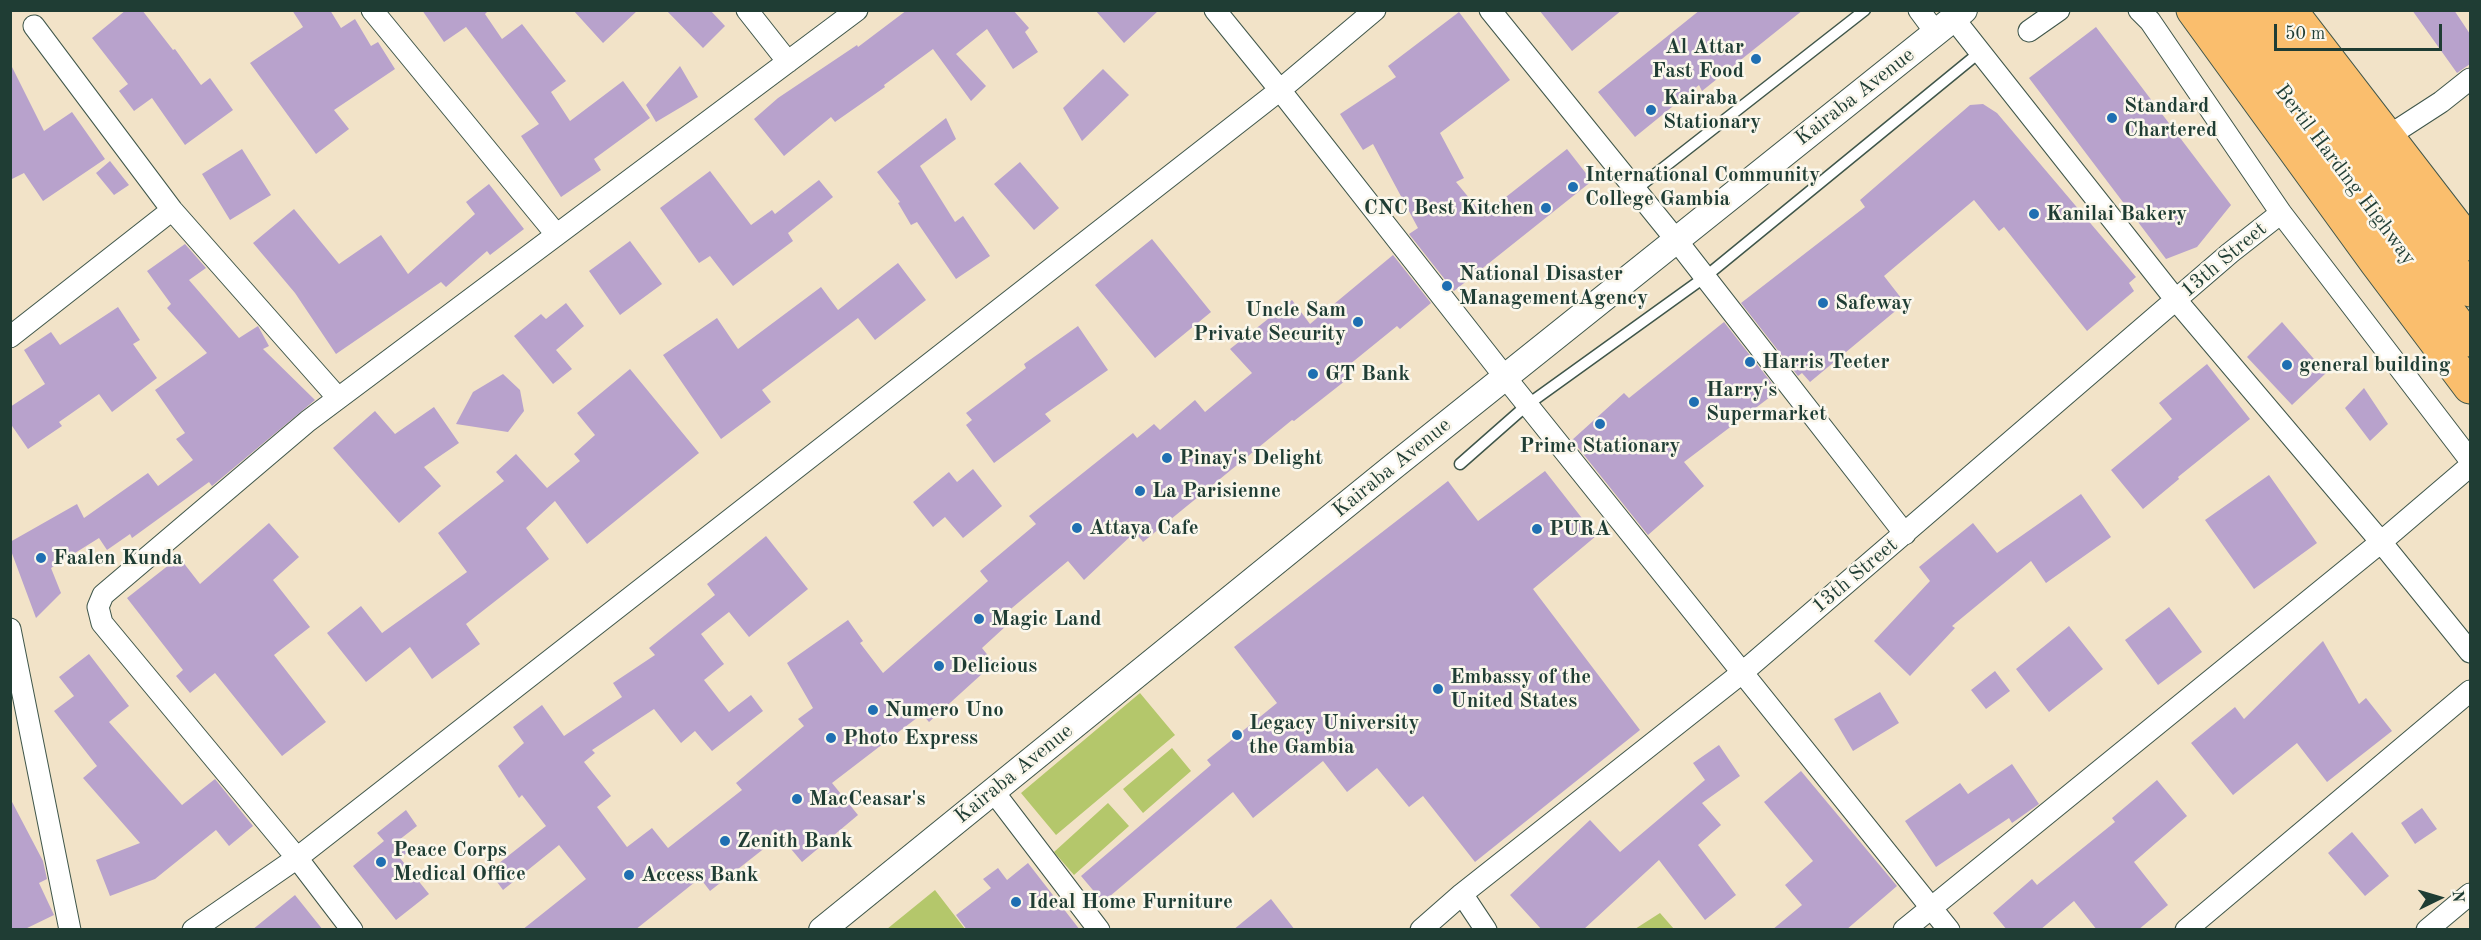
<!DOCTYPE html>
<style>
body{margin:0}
#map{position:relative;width:2481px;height:940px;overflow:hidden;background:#f2e3c8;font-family:"Old Standard TT",serif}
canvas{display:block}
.frame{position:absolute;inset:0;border:12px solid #1f3d34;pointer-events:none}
.north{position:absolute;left:2409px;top:868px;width:60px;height:60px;-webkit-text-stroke:4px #fbf7ec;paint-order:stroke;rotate:85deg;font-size:16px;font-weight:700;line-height:24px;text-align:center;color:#1f3d34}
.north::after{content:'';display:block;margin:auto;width:21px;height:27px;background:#1f3d34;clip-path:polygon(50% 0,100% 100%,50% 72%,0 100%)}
.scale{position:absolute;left:2274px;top:24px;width:168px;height:27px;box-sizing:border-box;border:3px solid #1f3d34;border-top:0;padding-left:8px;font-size:18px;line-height:21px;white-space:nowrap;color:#1f3d34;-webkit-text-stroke:4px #fbf7ec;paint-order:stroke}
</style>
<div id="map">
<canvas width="2481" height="940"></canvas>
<div class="frame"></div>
<div class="north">N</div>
<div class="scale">50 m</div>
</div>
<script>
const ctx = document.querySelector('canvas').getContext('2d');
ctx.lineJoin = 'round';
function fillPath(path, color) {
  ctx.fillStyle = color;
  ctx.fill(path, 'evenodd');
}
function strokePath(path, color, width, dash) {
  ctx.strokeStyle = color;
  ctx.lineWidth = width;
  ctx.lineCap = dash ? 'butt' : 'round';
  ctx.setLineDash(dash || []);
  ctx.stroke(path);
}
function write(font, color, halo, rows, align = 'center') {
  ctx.font = font + ' "Old Standard TT",serif';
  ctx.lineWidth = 5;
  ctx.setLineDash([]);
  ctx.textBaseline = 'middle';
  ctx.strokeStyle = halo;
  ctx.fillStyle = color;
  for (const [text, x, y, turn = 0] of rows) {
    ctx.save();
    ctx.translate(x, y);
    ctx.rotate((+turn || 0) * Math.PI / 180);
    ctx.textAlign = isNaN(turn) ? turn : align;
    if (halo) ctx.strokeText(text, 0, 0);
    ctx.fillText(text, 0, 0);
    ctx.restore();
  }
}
fillPath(new Path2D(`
 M1140 693 1175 735 1056 835 1021 793Z
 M1172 748 1191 771 1143 813 1123 789Z
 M1108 803 1129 826 1074 875 1054 852Z
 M935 890 965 929H887Z
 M1660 913 1674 929H1635Z`), '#b4c76b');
fillPath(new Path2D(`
 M126 10H142L173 50 175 49 201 85 210 78 233 110 185 145 152 98 134 111 119 91 128 84 92 38Z
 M292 10H330L341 28 355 19 371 46 378 42 395 69 334 110 349 129 316 154 250 63 303 27Z
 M422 10H489L485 14 502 39 522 24 566 81 551 92 570 121 623 81 650 118 594 159 601 170 561 197 521 136 539 124 466 27 444 42Z
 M573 10H638L603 43Z
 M666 10H710L725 26 703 48Z
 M907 10H1013L1029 28 1025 32 1038 52 1013 69 987 29 956 54 986 86 971 101 933 49 884 85 885 87 835 122 831 117 784 156 754 119 778 98 857 45 858 47Z
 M1095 10H1159L1124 43Z
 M1539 10H1622L1572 51Z
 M1700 10H1803L1702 91 1699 85 1635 137 1598 92Z
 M2412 10H2454L2470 34V64L2457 73Z
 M1459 12 1510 80 1440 133 1464 178 1456 182 1483 215 1567 149 1592 181 1454 291 1409 234 1418 228 1373 144 1363 150 1340 114 1396 77 1388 66Z
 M2096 27 2231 205 2197 247 2166 259 2029 78Z
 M10 63 44 131 72 112 105 159 43 201 24 173 10 180Z
 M680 66 698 97 656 122 646 105Z
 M1103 69 1129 95 1082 141 1063 108Z
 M1983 104 1997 113 2136 277 2129 283 2134 291 2087 331 2004 227 1999 231 1974 200 1884 276 1905 303 1810 382 1802 373 1798 376 1741 303 1865 207 1860 200 1970 105Z
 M946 118 956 139 920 166 955 222 963 216 990 256 956 279 917 222 911 225 898 203 900 202 877 172Z
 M242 149 271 195 230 220 202 174Z
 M110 161 129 185 114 195 96 173Z
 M1020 162 1059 208 1034 230 994 184Z
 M710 171 751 225 772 210 775 214 819 180 833 197 788 233 793 241 733 286 710 256 699 263 660 208Z
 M489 184 524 229 490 255 487 251 446 287 441 282 336 354 295 293 253 243 294 209 339 264 381 235 408 274 475 214 466 202Z
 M1152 239 1211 312 1155 358 1095 285Z
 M630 241 662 284 620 315 589 271Z
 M185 244 206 268 189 280 239 338 258 326 269 346 263 349 315 400 212 486 209 482 132 538 130 534 107 550 99 538 51 568 61 593 36 618 10 548V542L77 504 84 518 148 473 158 486 193 460 176 439 185 433 155 390 207 353 167 308 171 304 147 271Z
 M1393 255 1431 303 1400 329 1397 326 1344 369 1350 377 1294 421 1292 420 1143 542 1135 532 1084 580 1068 561 1000 618 1006 626 982 648 994 663 929 722 922 714 832 783 858 815 802 862 780 836 710 891 700 878 635 930H522L586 879 559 845 503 890 489 871 546 826 522 795 519 798 498 766 524 743 513 727 542 705 564 736 622 697 613 683 655 655 649 648 715 595 707 584 766 536 808 589 749 637 729 612 701 634 724 664 704 680 729 712 751 695 763 711 712 751 695 731 681 743 654 709 592 750 595 753 584 762 611 796 597 807 627 847 652 828 668 848 742 790 736 783 804 726 798 719 813 708 787 663 848 620 863 641 860 643 883 673 988 581 980 571 1036 524 1029 516 1133 433 1137 438 1154 424 1160 430 1195 400 1205 412 1252 373 1230 349 1292 300 1310 324Z
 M898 263 926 300 875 340 858 318 762 390 771 402 721 439 663 355 717 318 738 349 821 287 838 310Z
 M566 303 584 326 556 350 572 369 553 384 514 336 541 314 546 319Z
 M118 307 140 340 133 344 157 378 112 412 99 394 59 422 62 426 28 449 10 423V407L45 384 24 350 51 332 60 345Z
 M1724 322 1778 391 1684 462 1704 486 1648 535 1572 440 1624 393 1629 398Z
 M2282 322 2326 373 2292 405 2247 357Z
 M1078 326 1108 370 1045 414 1051 421 994 463 966 425 972 420 966 413 1026 368 1024 364Z
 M2207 364 2250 419 2178 477 2179 479 2143 509 2111 470 2172 419 2159 403Z
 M630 369 699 453 587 544 555 501 526 528 549 559 466 624 480 644 432 679 410 647 366 682 327 633 361 606 382 633 467 572 438 533 504 481 496 472 516 454 547 488 580 461 574 454 595 435 577 413Z
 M503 374 520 390 524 411 508 432 456 424 473 392Z
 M2364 388 2388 424 2370 441 2345 408Z
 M434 407 459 443 424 467 441 486 399 523 333 448 375 411 395 434Z
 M973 469 1002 506 963 538 945 517 933 527 913 502 949 472 957 482Z
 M1545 471 1596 536 1533 589 1640 730 1475 862 1423 796 1409 807 1377 768 1347 792 1323 761 1253 818 1233 792 1103 902 1081 876 1211 765 1207 760 1277 703 1234 647 1448 481 1478 521Z
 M2269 475 2317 543 2254 589 2205 520Z
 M2081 494 2111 537 2046 583 2031 561 1952 626 1955 628 1910 676 1874 641 1930 581 1919 567 1973 523 1997 553Z
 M269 523 299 557 273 580 310 627 274 655 326 722 282 756 215 673 190 693 176 676 183 670 127 598 179 557 200 584Z
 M2169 607 2202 652 2158 685 2125 640Z
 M2069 626 2103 669 2049 712 2016 669Z
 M2323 641 2359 704 2366 698 2392 731 2327 782 2297 743 2233 795 2191 743 2235 707 2244 719Z
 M89 654 129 706 109 722 182 805 215 779 253 826 229 846 216 830 155 879 110 896 96 860 140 843 83 778 97 766 54 711 74 696 59 677Z
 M1995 671 2010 691 1986 709 1971 690Z
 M1880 692 1899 723 1853 751 1834 719Z
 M1719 745 1740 776 1702 803 1721 825 1698 845 1736 895 1705 920 1659 860 1583 930H1542L1510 895 1590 820 1620 852 1705 780 1693 763Z
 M2012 764 2039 804 2012 823 2009 818 1936 867 1905 821 1960 783 1968 794Z
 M1801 771 1897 886 1846 930H1772L1802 905 1785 885 1813 861 1764 802Z
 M2157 780 2187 816 2134 862 2168 905 2138 930H2097L2074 901 2040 930H2007L1993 913 2032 879 2037 885 2115 822 2112 818Z
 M10 798 43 861 47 879 39 883 54 915 23 930H10Z
 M2422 808 2437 829 2415 844 2401 823Z
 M406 810 417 826 399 840 408 852 400 858 429 894 396 920 353 866 384 841 377 833Z
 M2352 832 2389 876 2365 896 2328 853Z
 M1028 863 1080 930H967L956 915 991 888 983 879 998 868 1007 880Z
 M295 895 323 930H252Z
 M1271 899 1295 930H1233Z`), '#b8a2cc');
const service = new Path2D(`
 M1635 190 1865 10
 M1460 464 1527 405 1705 277 1980 52`);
const minor = new Path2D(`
 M372 10 556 234
 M747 10 788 62
 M1215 10 1280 90 1505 377 1949 930
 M1490 10 1677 241 1905 534
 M1919 10 1936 33
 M2139 10 2150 21 2281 213 2470 460
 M1954 19 2176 300 2381 542 2470 652
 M34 26 172 210 338 398
 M2029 31 2059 10
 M2387 137 2441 102 2470 79
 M10 337 172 210
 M10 629 70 930
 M993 791 1099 930
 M1462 894 1486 930
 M193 930 297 858 1280 90 1375 10
 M352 930 297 858 102 623 98 607 103 595 308 421 857 10
 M1421 930 1462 894 1743 672 2230 253 2281 213
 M1904 930 2381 542 2470 466
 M2186 930 2470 691
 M2427 930 2470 894`);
const tertiary = new Path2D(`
 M822 930 1394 466 1964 10`);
const primary = new Path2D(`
 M2193 10 2376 262 2470 387
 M2253 10 2470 290
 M2290 10 2470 244
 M2226 19 2470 340`);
strokePath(service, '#3f564a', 13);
strokePath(minor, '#3f564a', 23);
strokePath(tertiary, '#3f564a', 28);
strokePath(primary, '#3f564a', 35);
strokePath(service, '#fff', 10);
strokePath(minor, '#fff', 21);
strokePath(tertiary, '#fff', 26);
strokePath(primary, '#fabe6d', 33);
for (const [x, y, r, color] of [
 [1756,59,6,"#1f6fb2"],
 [1651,110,6,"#1f6fb2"],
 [2112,118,6,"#1f6fb2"],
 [1573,187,6,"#1f6fb2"],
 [1546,208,6,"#1f6fb2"],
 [2034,214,6,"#1f6fb2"],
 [1447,286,6,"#1f6fb2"],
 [1823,303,6,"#1f6fb2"],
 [1358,322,6,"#1f6fb2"],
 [1750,362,6,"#1f6fb2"],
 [2287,365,6,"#1f6fb2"],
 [1313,374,6,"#1f6fb2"],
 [1694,402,6,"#1f6fb2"],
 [1600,424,6,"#1f6fb2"],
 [1167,458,6,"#1f6fb2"],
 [1140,491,6,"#1f6fb2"],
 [1077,528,6,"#1f6fb2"],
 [1537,529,6,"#1f6fb2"],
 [41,558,6,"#1f6fb2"],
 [979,619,6,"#1f6fb2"],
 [939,666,6,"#1f6fb2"],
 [1438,689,6,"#1f6fb2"],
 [873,710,6,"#1f6fb2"],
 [1237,735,6,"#1f6fb2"],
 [831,738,6,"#1f6fb2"],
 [797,799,6,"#1f6fb2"],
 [725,841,6,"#1f6fb2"],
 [381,862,6,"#1f6fb2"],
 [629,875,6,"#1f6fb2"],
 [1016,902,6,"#1f6fb2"]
]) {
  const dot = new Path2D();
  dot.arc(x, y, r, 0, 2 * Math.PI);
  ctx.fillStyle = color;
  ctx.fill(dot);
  strokePath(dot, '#fbf7ec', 2);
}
write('bold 21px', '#1f3d34', '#fbf7ec', [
 ["Al Attar",1744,47,"right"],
 ["Fast Food",1744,71,"right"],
 ["Kairaba",1663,98],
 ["Stationary",1663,122],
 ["Standard",2124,106],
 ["Chartered",2124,130],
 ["International Community",1585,175],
 ["College Gambia",1585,199],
 ["CNC Best Kitchen",1534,208,"right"],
 ["Kanilai Bakery",2046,214],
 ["National Disaster",1459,274],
 ["ManagementAgency",1459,298],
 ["Safeway",1835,303],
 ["Uncle Sam",1346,310,"right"],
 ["Private Security",1346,334,"right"],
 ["Harris Teeter",1762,362],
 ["general building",2299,365],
 ["GT Bank",1325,374],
 ["Harry's",1706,390],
 ["Supermarket",1706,414],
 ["Prime Stationary",1600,446,"center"],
 ["Pinay's Delight",1179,458],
 ["La Parisienne",1152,491],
 ["Attaya Cafe",1089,528],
 ["PURA",1549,529],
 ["Faalen Kunda",53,558],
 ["Magic Land",991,619],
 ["Delicious",951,666],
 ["Embassy of the",1450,677],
 ["United States",1450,701],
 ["Numero Uno",885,710],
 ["Legacy University",1249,723],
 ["the Gambia",1249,747],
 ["Photo Express",843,738],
 ["MacCeasar's",809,799],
 ["Zenith Bank",737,841],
 ["Peace Corps",393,850],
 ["Medical Office",393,874],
 ["Access Bank",641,875],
 ["Ideal Home Furniture",1028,902]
], 'left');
write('21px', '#1f3d34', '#fbf7ec', [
 ["Kairaba Avenue",1855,97,-38],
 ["Bertil Harding Highway",2345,175,53],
 ["13th Street",2224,260,-40],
 ["Kairaba Avenue",1392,468,-39],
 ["13th Street",1855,576,-40],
 ["Kairaba Avenue",1014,774,-39]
]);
</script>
